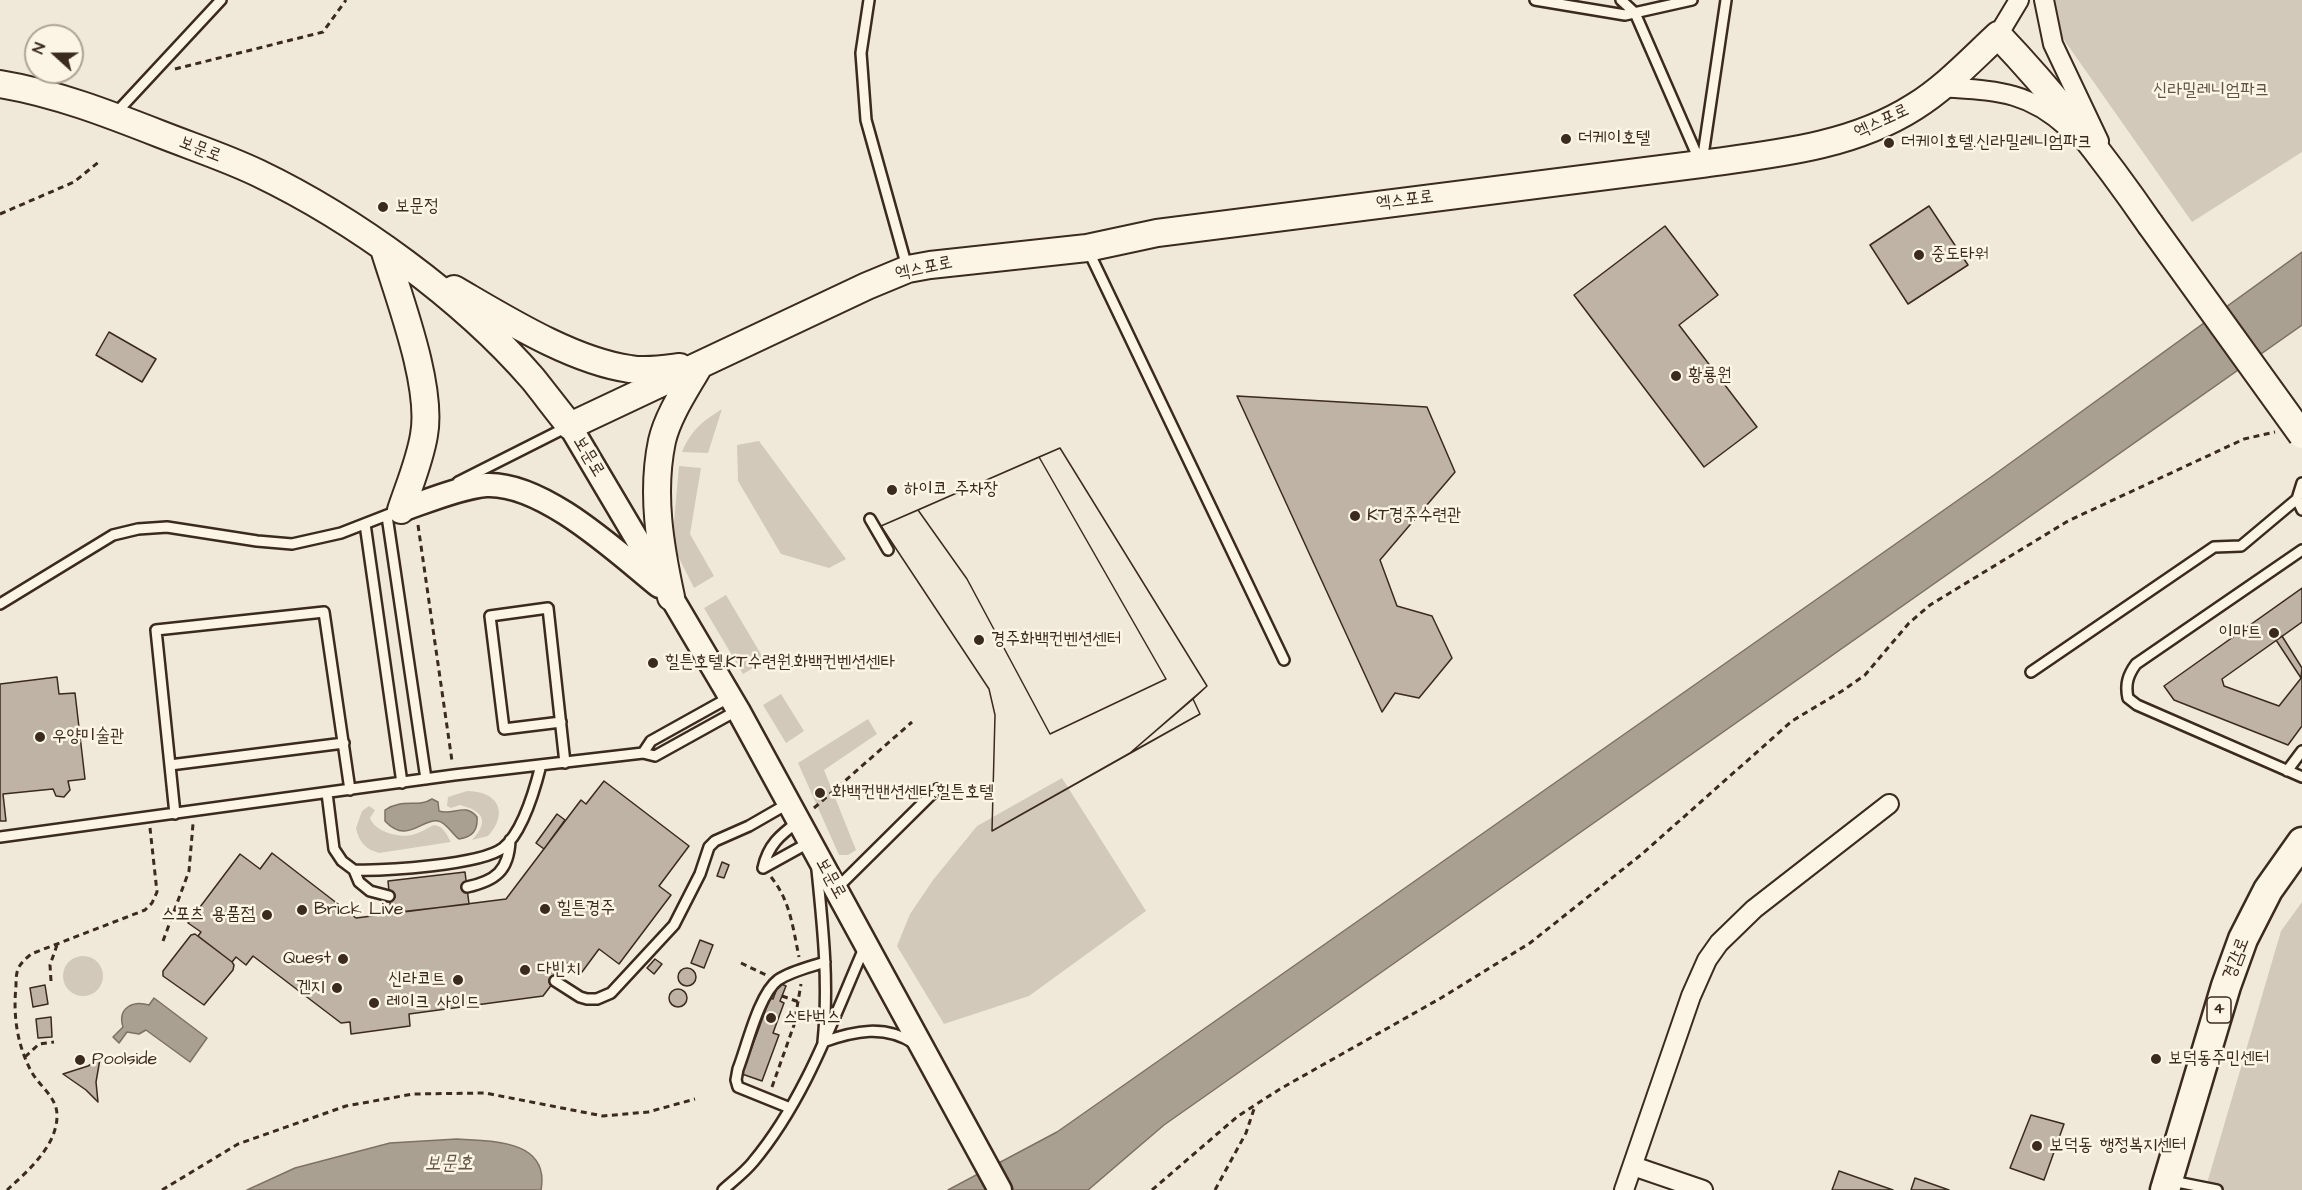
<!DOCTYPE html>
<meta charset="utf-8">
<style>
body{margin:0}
#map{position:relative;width:2302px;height:1190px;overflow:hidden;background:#f0e9d9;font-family:"Architects Daughter",sans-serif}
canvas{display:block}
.north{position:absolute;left:24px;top:24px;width:60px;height:60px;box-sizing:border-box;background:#fcf5e5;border:2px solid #afa495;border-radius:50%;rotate:291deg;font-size:16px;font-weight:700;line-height:24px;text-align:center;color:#3b2a1e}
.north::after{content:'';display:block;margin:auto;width:21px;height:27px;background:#3b2a1e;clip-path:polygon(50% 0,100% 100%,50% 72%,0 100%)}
</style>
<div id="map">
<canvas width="2302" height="1190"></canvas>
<div class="north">N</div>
</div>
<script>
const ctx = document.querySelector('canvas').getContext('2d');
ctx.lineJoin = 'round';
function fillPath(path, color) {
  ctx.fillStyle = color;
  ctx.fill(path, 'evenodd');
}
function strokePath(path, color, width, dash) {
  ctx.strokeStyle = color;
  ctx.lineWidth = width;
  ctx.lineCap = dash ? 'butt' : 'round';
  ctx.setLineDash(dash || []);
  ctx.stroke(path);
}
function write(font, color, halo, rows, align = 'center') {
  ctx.font = font + ' "Architects Daughter","Poor Story",sans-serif';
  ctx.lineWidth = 5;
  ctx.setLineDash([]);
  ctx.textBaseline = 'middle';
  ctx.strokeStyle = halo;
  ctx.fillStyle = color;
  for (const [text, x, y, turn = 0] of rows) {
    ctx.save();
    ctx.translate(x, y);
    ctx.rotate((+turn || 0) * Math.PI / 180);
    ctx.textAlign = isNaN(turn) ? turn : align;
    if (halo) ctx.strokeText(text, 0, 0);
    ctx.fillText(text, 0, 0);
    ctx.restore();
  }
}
fillPath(new Path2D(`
 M2036 0H2302V152L2192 222Z
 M722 409 708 453 682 452C691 430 703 421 722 409Z
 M759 441 846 559 829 568 781 554 738 481 737 445Z
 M679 466 701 468 690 534 714 576 694 588 672 544Z
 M726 595 765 661 743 674 704 608Z
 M781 694 804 731 786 743 763 705Z
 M868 719 877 734 824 770 856 850 848 855H839L798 763Z
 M1062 778 1146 911 1029 996 944 1024 897 946 910 914 933 880 977 826Z
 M467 791C497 791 510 812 488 836L472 840C490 821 483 811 460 805L451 808 447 806 448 797Z
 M369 806 375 810 370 818C375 832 399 838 412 835 420 833 427 828 434 825 444 826 446 834 451 842L379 853C365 849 359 842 356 828L362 811Z
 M2302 902V1190H2205L2281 931Z
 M63 976a20 20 0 1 1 40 0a20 20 0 1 1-40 0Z`), '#d2c9ba');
const water = new Path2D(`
 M2302 252V325L1164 1125 1088 1190H948L1057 1132 1991 477Z
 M432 799 438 802 439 811C453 816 465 802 477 817 478 831 472 837 459 839 452 834 446 822 438 821 422 818 407 845 385 821V810C403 798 418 808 432 799Z
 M154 998 207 1038 190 1062 146 1030 139 1034 127 1032 119 1043 113 1037 123 1027C117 1008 133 1000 149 1005Z
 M457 1139C493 1141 550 1140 541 1190H247L295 1168 390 1143Z`);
fillPath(water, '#aaa091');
strokePath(water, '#7e7163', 1.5);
const building = new Path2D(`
 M1929 206 1968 265 1908 304 1870 245Z
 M1665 226 1718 295 1679 325 1757 427 1704 467 1574 295Z
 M109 332 156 359 142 382 96 355Z
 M1237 396 1427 407 1455 472 1380 560 1397 606 1432 616 1452 658 1419 698 1395 693 1382 712Z
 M1060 448 1207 686 1193 699 1200 714 992 831 995 715 989 689 881 526 918 510 967 579 1050 734 1166 679 1039 457Z
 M1060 448 1207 686 1130 753 992 831 995 715 989 689 881 526Z
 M1039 457 1166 679 1050 734 967 579 918 510Z
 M2302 588V622L2222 679 2224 686 2279 706 2302 677V726L2288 745 2174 700 2164 686Z
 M2282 636 2302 668 2301 678 2276 640Z
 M57 677 59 694 75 693 85 779 68 781 70 790 64 797 56 796 53 789 3 794 6 821H0V684Z
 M1193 699 1200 714 1130 753Z
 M604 781 689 846 659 886 671 895 619 964 599 949 582 972 569 962 543 996 409 1014 410 1026 351 1034 350 1022 341 1023 253 956 246 965 236 957 232 962 198 936 201 932 188 923 240 854 260 869 272 853 356 918 506 899 581 800 586 804Z
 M557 814 565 820 544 849 536 843Z
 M722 862 729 865 724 878 717 876Z
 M465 872 469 904 391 913 388 881Z
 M195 934 232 962 234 965 233 970 204 1005 163 976V971L191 935Z
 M700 940 713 945 704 968 691 963Z
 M655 959 662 964 654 974 647 968Z
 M678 977a9 9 0 1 1 18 0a9 9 0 1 1-18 0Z
 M779 983 786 986 780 1001 784 1003 773 1033 779 1035 762 1081 742 1074 770 998 773 999Z
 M45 985 48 1004 33 1007 30 988Z
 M669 998a9 9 0 1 1 18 0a9 9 0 1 1-18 0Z
 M51 1017 52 1037 38 1038 36 1019Z
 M100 1059 96 1082 98 1102 86 1090 63 1074 88 1066Z
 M2031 1115 2064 1124 2044 1180 2010 1168Z
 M1839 1171 1893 1190H1832Z
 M1915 1178 1949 1190H1911Z`);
fillPath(building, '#beb3a4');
strokePath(building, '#3b2a1e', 1.5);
const service = new Path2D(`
 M869 0 861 53 866 120 907 267
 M1535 0 1625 15 1692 0
 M1621 0 1635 13 1700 162
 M115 114 221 0
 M1702 162 1726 0
 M1088 250 1284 660
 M458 482 569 426
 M2297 499 2302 510
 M387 516 426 779
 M870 519 888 550
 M365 524 402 783
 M2302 550 2136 664C2128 675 2125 684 2128 698L2137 705 2302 777
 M0 604 113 535 138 529 167 527 257 541 292 544 341 533 400 510
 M2031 672 2214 547 2241 546 2297 499 2302 483
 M561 722 504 729 490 616 548 608 565 763
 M643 753 651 741 730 697
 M170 765 344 743
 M2287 771 2302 751
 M327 793 334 849 342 861 354 870 359 882 370 891 389 896
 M175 814 156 630 324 612 350 790
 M0 837 454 775 643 753 655 756 738 710
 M763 868C768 845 780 835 799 821
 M763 868 810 842
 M354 870C384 871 481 865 503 848 523 832 535 789 541 765
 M817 870C823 928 829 984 823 1042 854 1031 885 1024 915 1044
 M467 887C495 881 509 871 510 840
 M836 889 937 789
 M555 981 580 997 587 999H597L611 993 674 925 700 874 709 847 715 841 749 826 789 803
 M790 1108 738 1087 736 1080 738 1069C747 1046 759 994 778 980 791 971 810 967 825 962
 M2172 1181 2217 1190
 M723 1190C733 1181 745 1172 753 1162 805 1100 833 1019 865 946`);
const minor = new Path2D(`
 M2044 0 2053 44 2099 141
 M1998 35 2019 0
 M1939 87C1993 91 2026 89 2068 128
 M1633 1166 1703 1190
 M1624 1190 1691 996 1707 960 1719 943 1754 909 1889 804`);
const tertiary = new Path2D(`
 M570 426 738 710 1000 1190
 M401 510C425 502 461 487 486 485 543 482 617 552 659 586`);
const secondary = new Path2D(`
 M0 84C55 93 109 114 160 134 193 147 227 158 258 173 354 219 463 298 533 379 545 394 557 410 570 426L867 286 908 269 930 265 1087 248 1157 233 1701 164C1774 154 1851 147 1914 107 1945 88 1971 60 1998 35 2054 94 2104 157 2150 224
 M384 249C399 298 433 386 424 435 420 460 409 486 401 510
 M454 289C504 318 572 361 630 369 646 372 664 369 680 367
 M671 597C660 546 651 493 662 441 668 415 686 389 699 366`);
const primary = new Path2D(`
 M2165 1190 2226 986 2243 939 2268 890 2302 842`);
strokePath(service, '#3b2a1e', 14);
strokePath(minor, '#3b2a1e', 22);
strokePath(tertiary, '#3b2a1e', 27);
strokePath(secondary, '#3b2a1e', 30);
strokePath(primary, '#3b2a1e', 33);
strokePath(new Path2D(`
 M175 69 323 32 346 0
 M0 214 74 182 100 161
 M418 525 452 761
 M814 808 912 722
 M771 877C790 900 793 928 799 957
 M163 941 189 871 193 824
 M741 963 766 975
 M51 981 50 965 57 945
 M782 996 799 1002
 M25 1057 39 1044 54 1042
 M772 1087 794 1025 801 984
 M7 1190C28 1171 58 1145 57 1114 56 1096 39 1086 31 1071 17 1044 13 1016 16 986 16 978 16 970 21 964 24 960 28 957 31 954L145 910 152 903 157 892 150 828
 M162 1190 238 1144 346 1106 413 1094 485 1093 603 1116 648 1112 695 1099
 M1152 1190 1238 1116 1280 1089 1441 998 1530 943 1642 854 1792 721 1842 691 1865 675 1909 623 1930 605 2068 521 2244 439 2275 432
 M1215 1190 1246 1133 1255 1106`), '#3b2a1e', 3, [6, 4.5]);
strokePath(service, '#fcf5e5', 9);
strokePath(minor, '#fcf5e5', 18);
strokePath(tertiary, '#fcf5e5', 22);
strokePath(secondary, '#fcf5e5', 26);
strokePath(primary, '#fcf5e5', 28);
const secondaryBridge = new Path2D(`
 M2150 224 2302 435`);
strokePath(secondaryBridge, '#3b2a1e', 30, []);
strokePath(secondaryBridge, '#fcf5e5', 26);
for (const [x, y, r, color] of [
 [1566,139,6,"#3b2a1e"],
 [1889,143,6,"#3b2a1e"],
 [383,207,6,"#3b2a1e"],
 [1919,255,6,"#3b2a1e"],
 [1676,376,6,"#3b2a1e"],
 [892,490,6,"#3b2a1e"],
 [1355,516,6,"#3b2a1e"],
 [2274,633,6,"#3b2a1e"],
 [979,640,6,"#3b2a1e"],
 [653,663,6,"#3b2a1e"],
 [40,737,6,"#3b2a1e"],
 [820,793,6,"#3b2a1e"],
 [545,909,6,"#3b2a1e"],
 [302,910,6,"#3b2a1e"],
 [267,915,6,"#3b2a1e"],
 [343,959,6,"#3b2a1e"],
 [525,970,6,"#3b2a1e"],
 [458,980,6,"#3b2a1e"],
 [337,988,6,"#3b2a1e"],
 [374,1003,6,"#3b2a1e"],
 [771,1018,6,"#3b2a1e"],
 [2156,1059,6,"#3b2a1e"],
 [80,1060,6,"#3b2a1e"],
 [2037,1146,6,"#3b2a1e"]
]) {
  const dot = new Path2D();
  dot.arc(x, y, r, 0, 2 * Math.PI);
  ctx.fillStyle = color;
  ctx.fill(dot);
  strokePath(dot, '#fcf5e5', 2);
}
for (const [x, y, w] of [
 [2219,1010,24]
]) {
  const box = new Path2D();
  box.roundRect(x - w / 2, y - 13, w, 26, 4.5);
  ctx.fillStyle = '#fcf5e5';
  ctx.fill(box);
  strokePath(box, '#3b2a1e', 1.5);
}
write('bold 16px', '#3b2a1e', null, [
 ["4",2219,1010]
]);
write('18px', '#615245', '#fcf5e5', [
 ["신라밀레니엄파크",2211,91]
]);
write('18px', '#3b2a1e', '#fcf5e5', [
 ["엑스포로",1882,122,-25],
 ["보문로",200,150,21],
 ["엑스포로",1405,201,-7],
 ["엑스포로",924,269,-12],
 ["보문로",588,457,59],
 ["보문로",830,879,61],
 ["경감로",2237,959,-69]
]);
write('18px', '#3b2a1e', '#fcf5e5', [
 ["더케이호텔",1578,139],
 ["더케이호텔.신라밀레니엄파크",1901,143],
 ["보문정",395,207],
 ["중도타워",1931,255],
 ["황룡원",1688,376],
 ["하이코 주차장",904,490],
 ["KT경주수련관",1367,516],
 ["이마트",2262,633,"right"],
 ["경주화백컨벤션센터",991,640],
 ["힐튼호텔.KT수련원.화백컨벤션센타",665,663],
 ["우양미술관",52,737],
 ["화백컨밴션센타.힐튼호텔",832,793],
 ["힐튼경주",557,909],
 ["Brick Live",314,910],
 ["스포츠 용품점",255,915,"right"],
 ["Quest",331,959,"right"],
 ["다빈치",537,970],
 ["신라코트",446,980,"right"],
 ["겐지",325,988,"right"],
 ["레이크 사이드",386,1003],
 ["스타벅스",783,1018],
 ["보덕동주민센터",2168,1059],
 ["Poolside",92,1060],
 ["보덕동 행정복지센터",2049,1146]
], 'left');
write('italic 20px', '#625346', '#fcf5e5', [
 ["보문호",449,1165]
]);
</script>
